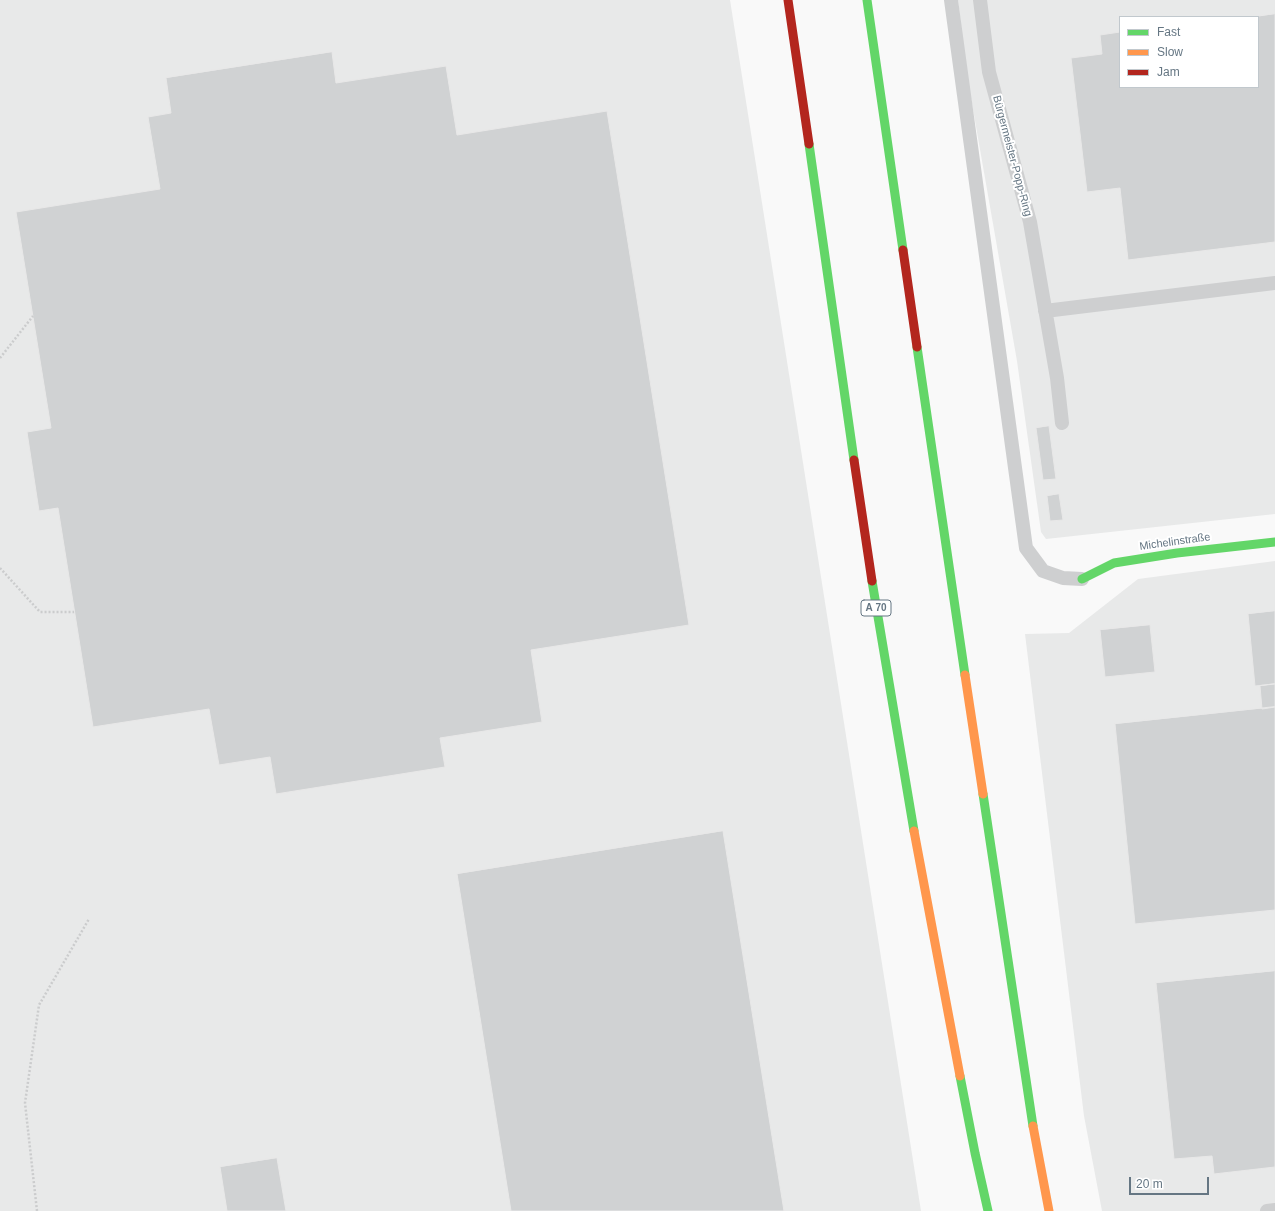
<!DOCTYPE html>
<meta charset="utf-8">
<style>
body{margin:0}
#map{position:relative;width:1275px;height:1211px;overflow:hidden;background:#f9f9f9;font-family:Arial,sans-serif}
canvas{display:block}
.legend{position:absolute;left:1119px;top:16px;width:140px;height:72px;box-sizing:border-box;background:#fff;border:1px solid #c1c8cd;margin:0;padding:5px 7px;list-style:none;font-size:12px;color:#657683}
.legend li{display:flex;align-items:center;gap:8px;height:20px}
.legend b{width:20px;border:1px solid #c1c8cd}
.scale{position:absolute;left:1129px;top:1177px;width:80px;height:18px;box-sizing:border-box;border:2px solid #657683;border-top:0;padding-left:5px;font-size:12px;line-height:14px;white-space:nowrap;color:#657683;-webkit-text-stroke:3px #fff;paint-order:stroke}
</style>
<div id="map">
<canvas width="1275" height="1211"></canvas>
<ul class="legend">
<li><b style="height:5px;background:#63d668"></b>Fast</li>
<li><b style="height:5px;background:#ff974d"></b>Slow</li>
<li><b style="height:5px;background:#b3261e"></b>Jam</li>
</ul>
<div class="scale">20 m</div>
</div>
<script>
const ctx = document.querySelector('canvas').getContext('2d');
ctx.lineJoin = 'round';
function fillPath(path, color) {
  ctx.fillStyle = color;
  ctx.fill(path, 'evenodd');
}
function strokePath(path, color, width, dash) {
  ctx.strokeStyle = color;
  ctx.lineWidth = width;
  ctx.lineCap = dash ? 'butt' : 'round';
  ctx.setLineDash(dash || []);
  ctx.stroke(path);
}
function write(font, color, halo, rows, align = 'center') {
  ctx.font = font + ' Arial,sans-serif';
  ctx.lineWidth = 4;
  ctx.setLineDash([]);
  ctx.textBaseline = 'middle';
  ctx.strokeStyle = halo;
  ctx.fillStyle = color;
  for (const [text, x, y, turn = 0] of rows) {
    ctx.save();
    ctx.translate(x, y);
    ctx.rotate((+turn || 0) * Math.PI / 180);
    ctx.textAlign = isNaN(turn) ? turn : align;
    if (halo) ctx.strokeText(text, 0, 0);
    ctx.fillText(text, 0, 0);
    ctx.restore();
  }
}
fillPath(new Path2D(`
 M0 0H730L921 1211H0Z
 M958 0H1275V514L1046 539 1041 532 1017 361 967 75ZM1120 17H1258V87H1120Z
 M1275 561V1211H1102L1084 1116 1025 634 1069 633 1138 579Z`), '#e8e9e9');
const building = new Path2D(`
 M1275 14V242L1128 260 1120 188 1087 192 1071 58 1102 54 1100 35 1120 32V87H1258V17H1252Z
 M332 52 336 83 446 66 457 135 607 111 689 625 531 650 542 722 440 738 445 767 276 794 270 757 219 765 209 709 93 727 58 508 39 511 27 432 51 428 16 212 160 189 148 117 171 113 166 78Z
 M1049 426 1056 479 1043 480 1036 428Z
 M1059 494 1063 520 1050 521 1047 496Z
 M1275 611V684L1255 686 1248 614Z
 M1150 625 1155 672 1105 677 1100 630Z
 M1275 684V707L1262 709 1260 686Z
 M1275 707V910L1135 924 1115 724Z
 M723 831 784 1211H511L457 874Z
 M1275 971V1167L1214 1174 1212 1156 1174 1159 1156 983Z
 M277 1158 286 1211H227L220 1167Z`);
fillPath(building, '#d0d2d3');
strokePath(building, '#e8e8e8', 1);
strokePath(new Path2D(`
 M0 358 33 316
 M0 568 40 612H74
 M37 1211 25 1103 39 1005 89 919`), '#cbcccd', 2.5, [2, 2]);
strokePath(new Path2D(`
 M951 0 1026 548 1043 571 1063 578 1082 579
 M980 0 989 72 1030 222 1057 378 1062 423
 M1045 311 1275 283
 M1267 1211 1275 1210`), '#cecfd0', 14);
strokePath(new Path2D(`
 M867 0 903 250
 M809 144 854 460
 M917 347 965 675
 M1082 579 1114 563 1177 553 1275 542
 M872 581 914 831
 M983 794 1033 1126
 M960 1076 975 1153 988 1211`), '#63d668', 9);
strokePath(new Path2D(`
 M965 675 983 794
 M914 831 960 1076
 M1033 1126 1049 1211`), '#ff974d', 9);
strokePath(new Path2D(`
 M788 0 809 144
 M903 250 917 347
 M854 460 872 581`), '#b3261e', 9);
for (const [x, y, w] of [
 [876,608,30]
]) {
  const box = new Path2D();
  box.roundRect(x - w / 2, y - 8, w, 16, 3);
  ctx.fillStyle = '#fff';
  ctx.fill(box);
  strokePath(box, '#657683', 1);
}
write('bold 10px', '#657683', null, [
 ["A 70",876,608]
]);
write('11px', '#657683', '#fff', [
 ["Bürgermeister-Popp-Ring",1012,156,75],
 ["Michelinstraße",1175,542,-8]
]);
</script>
